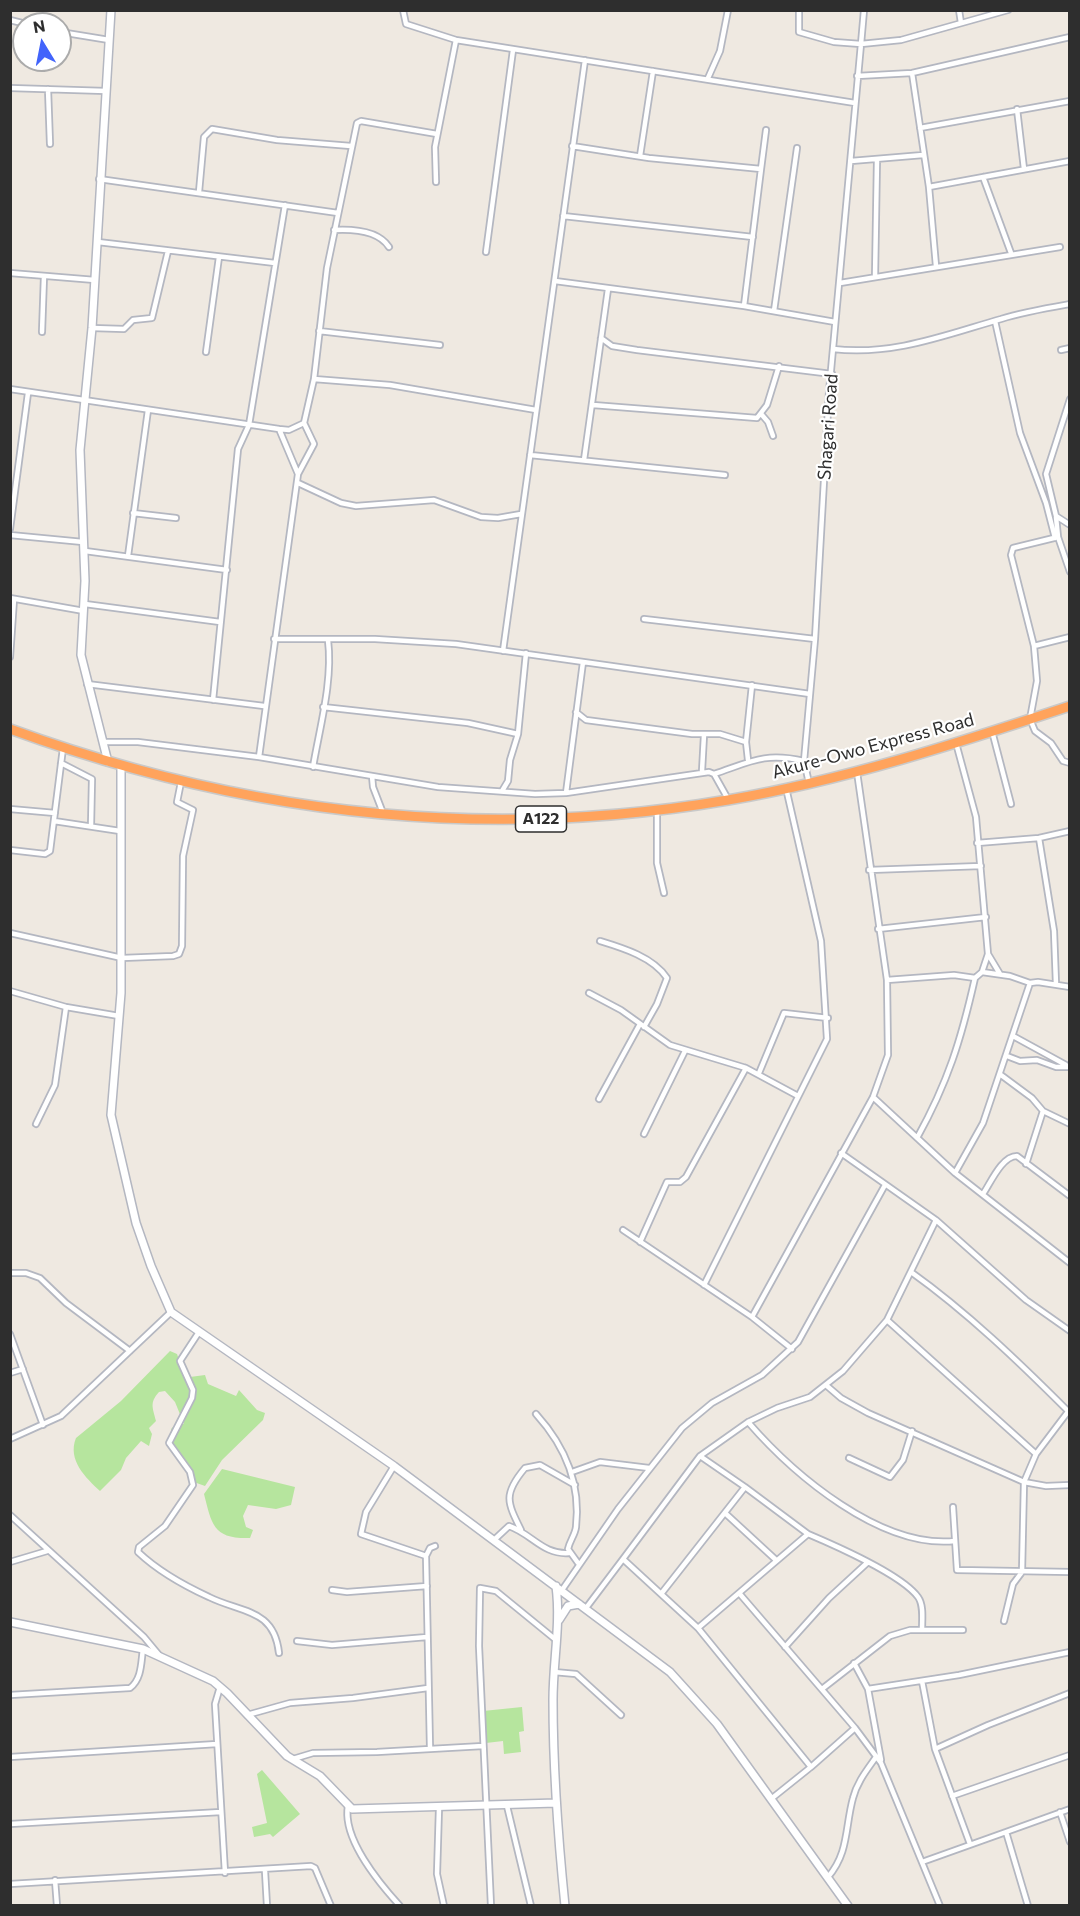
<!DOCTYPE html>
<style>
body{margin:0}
#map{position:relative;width:1080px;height:1916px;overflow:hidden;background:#efe9e1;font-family:Commissioner,sans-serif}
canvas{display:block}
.frame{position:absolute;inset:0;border:12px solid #2e2e2e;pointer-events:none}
.north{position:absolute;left:12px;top:12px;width:60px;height:60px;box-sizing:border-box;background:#fff;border:2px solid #ababab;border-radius:50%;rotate:350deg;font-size:16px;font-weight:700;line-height:24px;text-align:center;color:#2e2e2e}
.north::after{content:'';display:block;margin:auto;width:21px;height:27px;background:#4264fb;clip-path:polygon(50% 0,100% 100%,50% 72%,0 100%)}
</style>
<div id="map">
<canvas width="1080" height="1916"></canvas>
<div class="frame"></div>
<div class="north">N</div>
</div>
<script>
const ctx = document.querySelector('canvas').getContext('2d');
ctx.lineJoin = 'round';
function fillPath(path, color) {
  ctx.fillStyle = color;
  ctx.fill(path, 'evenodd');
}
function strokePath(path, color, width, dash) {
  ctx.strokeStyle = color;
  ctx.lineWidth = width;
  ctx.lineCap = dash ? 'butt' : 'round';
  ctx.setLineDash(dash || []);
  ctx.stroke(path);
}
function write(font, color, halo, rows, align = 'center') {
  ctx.font = font + ' Commissioner,sans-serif';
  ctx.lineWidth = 4.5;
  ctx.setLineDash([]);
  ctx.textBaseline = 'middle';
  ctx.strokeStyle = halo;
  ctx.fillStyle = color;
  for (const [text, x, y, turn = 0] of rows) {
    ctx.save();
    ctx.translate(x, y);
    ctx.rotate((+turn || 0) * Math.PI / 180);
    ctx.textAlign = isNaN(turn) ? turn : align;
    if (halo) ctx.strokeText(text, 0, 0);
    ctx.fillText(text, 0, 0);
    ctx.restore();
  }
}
fillPath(new Path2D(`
 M170 1351 177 1354 186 1380 190 1377 205 1375 208 1384 236 1396 239 1390 257 1410 265 1413 263 1420 222 1460 205 1486 191 1481C187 1465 177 1456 171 1441L175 1436 171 1429 177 1423 184 1424 175 1402 165 1391 159 1392C149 1403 153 1408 156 1421L149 1428 152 1434 149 1446 141 1441 126 1458 121 1470 100 1491C86 1478 67 1460 76 1438L121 1401Z
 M222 1469 295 1487 291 1505 276 1509 248 1505 243 1516 246 1527 253 1530 250 1538C213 1539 212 1525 204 1494Z
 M522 1707 524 1731 519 1732 521 1752 504 1754 503 1741 486 1743 483 1711Z
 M262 1770 300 1814 273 1837 270 1834 254 1837 252 1827 267 1823 257 1774Z`), '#b6e59e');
const street = new Path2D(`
 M403 10 406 24 456 40 855 103
 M799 10V32L834 42 861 44 864 10
 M959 10 961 23
 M10 20 26 24
 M60 32 109 40
 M912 73 929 187 936 266
 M857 76 912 73 1070 37
 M708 78 720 51 728 10
 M10 88 106 91
 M48 89 50 144
 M1017 109 1024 169
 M920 128 1070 101
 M572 146 649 158 761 169 744 306
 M640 156 653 71
 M851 161 923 155
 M761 169 766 130
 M983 177 1011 253
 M99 179 338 213
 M436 182 435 147 456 40
 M929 187 1070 161
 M199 192 204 137 212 129 277 140 351 146
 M563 216 753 237
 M334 230C353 229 378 230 389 247
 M98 242 275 263
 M486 252 513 50
 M10 273 95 280
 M875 277 877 160
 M555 281 744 306 835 322
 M840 283 1060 247
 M774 311 797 148
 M995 321 1020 433 1046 503 1055 538
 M92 328 124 329 133 320 152 318 168 251
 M319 331 440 345
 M42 332 44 276
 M601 338 612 346 637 350 832 374
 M833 349C893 356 945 335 1001 319 1023 312 1047 308 1070 304
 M1061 350 1070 348
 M206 352 219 257
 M314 379 390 385 536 410
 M10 389 279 429
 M1070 399 1046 474 1056 516 1070 525
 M593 405 757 418 767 405 779 366
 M762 415 768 422 773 436
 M304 423 314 379 327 268 357 123 361 121 437 134
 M304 423 314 444 298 474 279 429 289 430Z
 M530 455 725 475
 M584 460 608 289
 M298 483 341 503 356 506 434 500 481 517 498 518 521 514
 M133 513 176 518
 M1056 517 1058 537 1070 572
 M10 529 28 393
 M10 535 83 542
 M1058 537 1013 548 1011 555 1034 646 1037 681 1030 719 1035 731 1051 743 1063 761 1070 763
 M85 551 227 570
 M128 556 148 410
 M10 598 84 611
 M85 604 220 622
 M644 619 815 639
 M274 639H375L456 644 810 694
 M1034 646 1070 637
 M503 651 585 60
 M10 657 14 599
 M87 684 264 706
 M213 700 238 449 249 425 285 205
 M323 707 468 723 518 734
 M576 712 586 720 692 734H720L746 742 752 685
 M992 731 1011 804
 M103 742H138L259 757 438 787 535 794 566 793 709 772 714 774 728 799
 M746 742 748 760
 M259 757 298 474
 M61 763 92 779 91 826
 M313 767C320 726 333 681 328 640
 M702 771 704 735
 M714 774C750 762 764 752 804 761
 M372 776 373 787 383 813
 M809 783 804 761 815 639 829 392 861 44 901 40 1008 10
 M502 791 508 781 510 760 518 734 526 653
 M566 793 583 662
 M10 809 55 813
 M657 810V863L664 893
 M54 821 120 831
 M1039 838 1054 931 1056 984
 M977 843 1039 838 1070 831
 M10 850 45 854 50 851 63 748
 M869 870 981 866
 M878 929 986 917
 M10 933 122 958 173 956 179 954 182 946 183 856 193 810 177 802 181 782
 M600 941C623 948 653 957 667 978L657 1004 644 1027
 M988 954 1000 974
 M982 972 1010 976 1030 983 1038 982 1070 987
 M887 980 954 975 975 978 982 972 988 954 976 817 956 743
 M10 991 66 1007 119 1016
 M589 993 621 1010 670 1045 746 1068 798 1096
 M1013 1036 1066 1065
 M1007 1056 1020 1061 1037 1060 1056 1067H1070
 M759 1073 784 1013 828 1018
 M1001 1075 1032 1098 1043 1111 1070 1124
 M873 1097 955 1173 1070 1263
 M599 1099 640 1024
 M36 1124 55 1085 66 1007
 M644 1134 685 1051
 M917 1138C948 1082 961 1040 975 978
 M841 1153 936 1220 1026 1300 1070 1331
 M1026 1164 1043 1111
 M955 1173 983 1123 1030 983
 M983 1194C991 1182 1002 1156 1017 1156L1070 1196
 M623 1230 752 1317 792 1349
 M640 1242 667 1182H680L686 1177 746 1068
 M911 1272C967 1312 1019 1362 1068 1411
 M10 1273H26L40 1278 66 1303 130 1351
 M704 1285 827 1039 821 941 786 788
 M752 1317 873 1097 888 1055 887 980 857 772
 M887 1320 1036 1454
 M199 1332 180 1361 193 1390 192 1398 169 1443 190 1472 193 1485 165 1526 139 1547 138 1552C157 1570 185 1586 209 1597 241 1613 274 1608 279 1653
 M10 1334 43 1425
 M10 1373 23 1369
 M827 1386 841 1398 868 1413 1024 1482 1046 1486 1070 1485
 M536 1414C565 1446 581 1483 576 1527 575 1535 570 1540 568 1549L578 1563
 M748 1422C794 1475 881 1549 955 1541
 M10 1439 61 1416 171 1312
 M700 1456 745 1487
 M849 1458 890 1477 903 1460 912 1431
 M394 1466 366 1512 361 1534 426 1556
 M572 1472 600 1462 649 1468
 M953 1507 957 1570 1070 1572
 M725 1513 776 1560
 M10 1515 144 1637 159 1655
 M521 1530C507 1502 503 1494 525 1468L540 1465 575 1485
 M494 1540 509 1526C532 1534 543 1555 569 1553
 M623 1559 700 1456 748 1422 777 1408 810 1397 843 1371 887 1320 936 1220
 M10 1562 47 1551
 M332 1590 347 1592 427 1586
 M562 1590 618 1509 682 1428 712 1403 762 1375 798 1342 885 1185
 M739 1593 855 1728 881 1763 940 1906
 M661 1594 745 1487 808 1534
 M586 1608 623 1559 698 1628 811 1767 771 1799
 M1004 1621 1013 1584 1022 1572 1024 1482 1036 1454 1070 1409
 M698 1628 808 1534C834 1545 902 1575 918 1597 924 1605 922 1620 922 1630
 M297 1641 332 1645 427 1637
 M785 1647 829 1598 867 1563
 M854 1663 868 1689 881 1760
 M554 1672 576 1674 621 1715
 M922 1681 935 1749 970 1844
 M220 1687 215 1704 225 1873
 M822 1689 890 1636 910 1630H963
 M868 1689 959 1675 1070 1652
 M10 1695 130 1688C142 1679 141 1662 143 1649
 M247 1715 290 1703 353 1698 428 1688
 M430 1748 426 1556 430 1548 435 1546
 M935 1749 988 1725 1070 1693
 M10 1757 217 1744
 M293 1759 313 1753 377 1752 483 1746
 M811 1767 855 1728
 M952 1796 1070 1755
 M348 1806C342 1838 379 1883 400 1906
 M507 1806 531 1906
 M439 1808 437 1874 444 1906
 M1060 1812 1070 1842
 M10 1824 221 1812
 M922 1862 1006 1832
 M265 1871 267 1906
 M828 1877C849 1853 845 1827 853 1798 857 1782 867 1770 876 1757
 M55 1880 57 1906
 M10 1884 311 1866 315 1868 331 1906
 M491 1906 479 1646 480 1588 496 1591 556 1640
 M1028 1906 1006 1832 1070 1809`);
const secondary = new Path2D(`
 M108 762 81 655 85 581 80 450 92 328 111 10
 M121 766V993L111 1115 136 1223 151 1266 171 1312 394 1466 670 1672 717 1724 848 1906
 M556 1586C561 1624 553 1661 553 1700 553 1769 558 1837 565 1906
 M559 1620 568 1606 579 1604
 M10 1622 143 1649 213 1681 227 1693 287 1756 320 1776 352 1809 556 1803`);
const highway = new Path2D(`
 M10 729C243 814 483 842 728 800 845 780 958 743 1070 706`);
strokePath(street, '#b4b7c1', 8);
strokePath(secondary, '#b4b7c1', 10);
strokePath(highway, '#c9c9c9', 12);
strokePath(street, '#fff', 4.5);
strokePath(secondary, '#fff', 7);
strokePath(highway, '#ffa35c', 9);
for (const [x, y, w] of [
 [541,819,51]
]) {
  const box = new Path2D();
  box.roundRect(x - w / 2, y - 13, w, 26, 4.5);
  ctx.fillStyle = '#fff';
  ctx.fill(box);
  strokePath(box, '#2e2e2e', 1.5);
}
write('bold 16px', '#2e2e2e', null, [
 ["A122",541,819]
]);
write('18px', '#2e2e2e', '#fff', [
 ["Shagari Road",828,427,-86],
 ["Akure-Owo Express Road",873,746,-15]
]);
</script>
